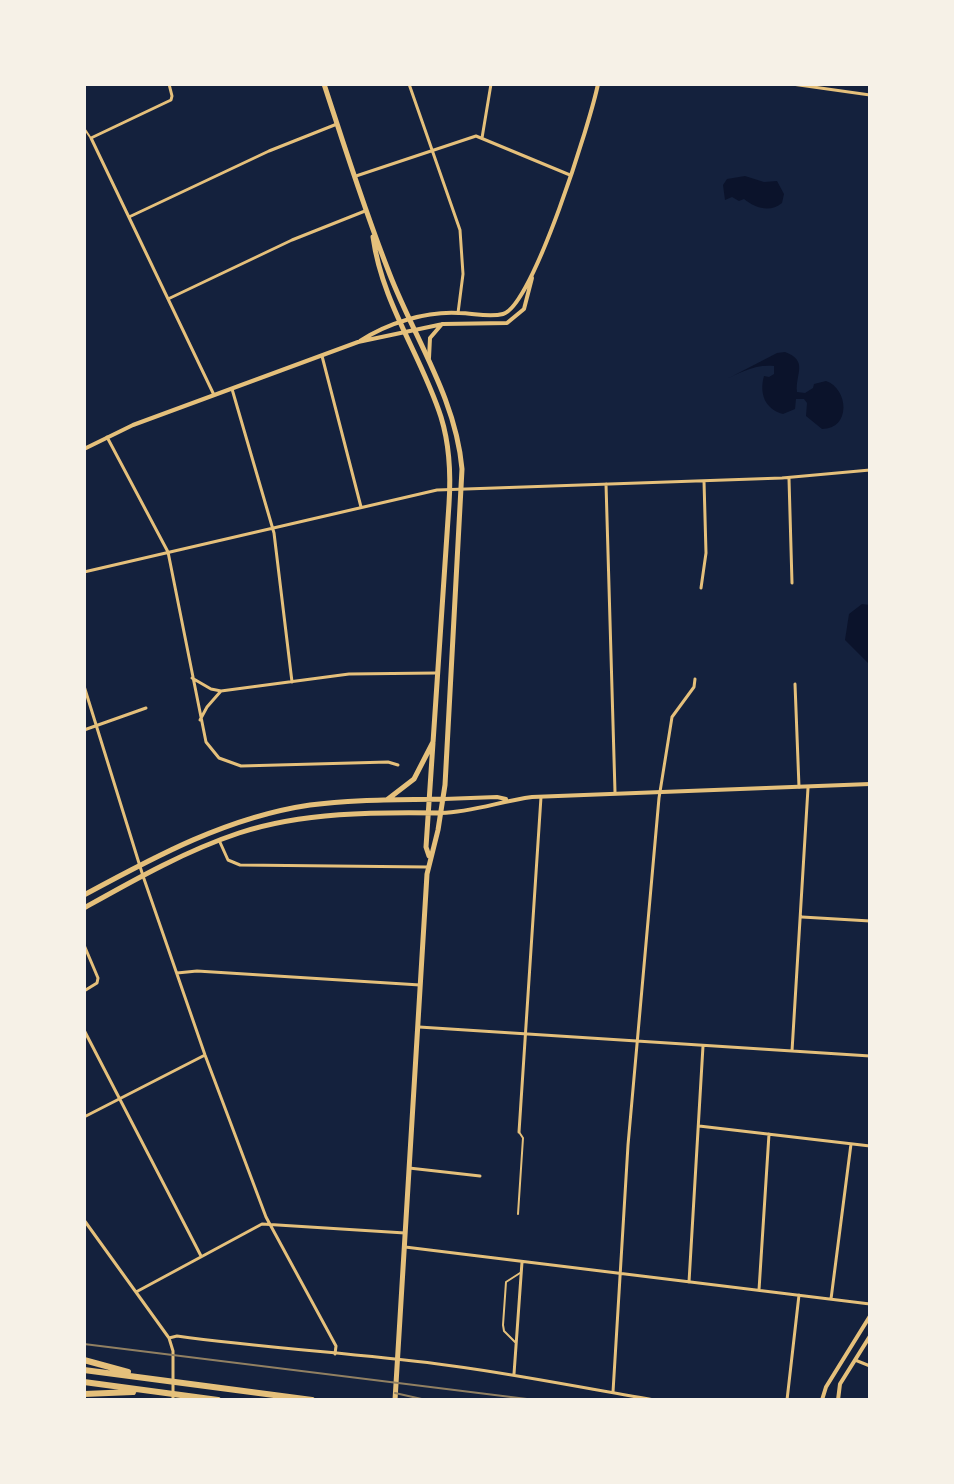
<!DOCTYPE html>
<style>
body{margin:0}
#map{position:relative;width:954px;height:1484px;overflow:hidden;background:#14213d;font-family:"Noto Sans",sans-serif}
canvas{display:block}
.frame{position:absolute;inset:0;border:86px solid #f6f1e7;pointer-events:none}
</style>
<div id="map">
<canvas width="954" height="1484"></canvas>
<div class="frame"></div>
</div>
<script>
const ctx = document.querySelector('canvas').getContext('2d');
ctx.lineJoin = 'round';
function fillPath(path, color) {
  ctx.fillStyle = color;
  ctx.fill(path, 'evenodd');
}
function strokePath(path, color, width, dash) {
  ctx.strokeStyle = color;
  ctx.lineWidth = width;
  ctx.lineCap = dash ? 'butt' : 'round';
  ctx.setLineDash(dash || []);
  ctx.stroke(path);
}
fillPath(new Path2D(`
 M745 176 764 182 777 181 784 194 782 203C770 213 755 208 744 199L739 201 732 197 725 200 723 185 727 179Z
 M785 352C809 361 795 374 797 392L805 393 813 388 814 384 826 381C849 389 851 429 822 429L806 416 807 403 804 399H796L795 409 783 414C765 409 759 394 764 376L769 377 774 374V366C755 364 739 373 723 381L777 353Z
 M862 604 870 605V665L845 640 849 614Z`), '#0b132b');
strokePath(new Path2D(`
 M84 128 90 137
 M518 1214 523 1138 519 1132
 M515 1342 504 1331 503 1325 506 1282 520 1273`), '#e5c07b', 2);
strokePath(new Path2D(`
 M169 84 172 96 171 100 91 138 214 395
 M409 84 460 230 463 274 458 313
 M792 84 870 95
 M482 138 491 84
 M356 176 476 136 570 175
 M129 217 269 151 337 124
 M168 299 292 240 365 211
 M322 356 361 507
 M232 389 274 533 292 682
 M107 437 168 552 206 742 219 758 241 766 388 762 398 765
 M789 479 792 583
 M606 484 615 792
 M84 572 437 490 782 478 870 470
 M701 588 706 553 704 481
 M192 678 211 689 221 691 349 674 436 673
 M795 684 799 787
 M84 686 143 876 205 1055 266 1217 336 1346 335 1354
 M200 720 207 707 221 691
 M84 730 146 708
 M219 840 228 860 240 865 427 867
 M802 917 870 921
 M84 945 98 978 97 983 84 991
 M177 973 197 971 420 985
 M419 1027 870 1056
 M84 1030 201 1256
 M792 1051 808 788
 M84 1117 205 1055
 M699 1126 870 1146
 M519 1132 541 797
 M409 1168 480 1176
 M84 1220 169 1338 173 1351V1400
 M405 1247 870 1304
 M689 1282 703 1046
 M759 1290 769 1134
 M136 1292 262 1224 405 1233
 M831 1299 851 1144
 M169 1338 177 1336C264 1348 351 1353 438 1364 511 1373 582 1388 654 1400
 M855 1360 870 1366
 M514 1374 522 1262
 M613 1392 628 1145 659 798 672 717 694 687 695 679
 M787 1400 799 1295`), '#e5c07b', 3);
strokePath(new Path2D(`
 M360 341C388 323 426 311 459 313 473 313 489 318 503 314 533 306 591 119 598 84
 M429 358 430 338 442 324
 M84 449 133 425 358 342 443 324 507 323 524 309 532 278
 M444 799 497 797 506 799
 M441 813C473 812 501 801 532 797L870 784
 M822 1400 826 1387 870 1316
 M838 1400 840 1384 870 1336`), '#e5c07b', 4);
strokePath(new Path2D(`
 M324 84C345 148 365 212 390 275 415 339 456 399 462 469L445 785 438 830 427 874 395 1400
 M373 237C382 303 421 355 441 417 450 446 451 474 449 504L426 847 429 856
 M388 799 414 779 433 742
 M84 895C156 856 228 817 310 805 354 799 400 800 444 799
 M84 908C134 880 185 851 239 833 303 812 375 812 441 813`), '#e5c07b', 5);
strokePath(new Path2D(`
 M84 1360 128 1372
 M84 1370 312 1400
 M84 1382 218 1400
 M84 1394 133 1392`), '#e5c07b', 6);
strokePath(new Path2D(`
 M84 1344 535 1400
 M395 1393 426 1400`), '#918062', 2);
</script>
